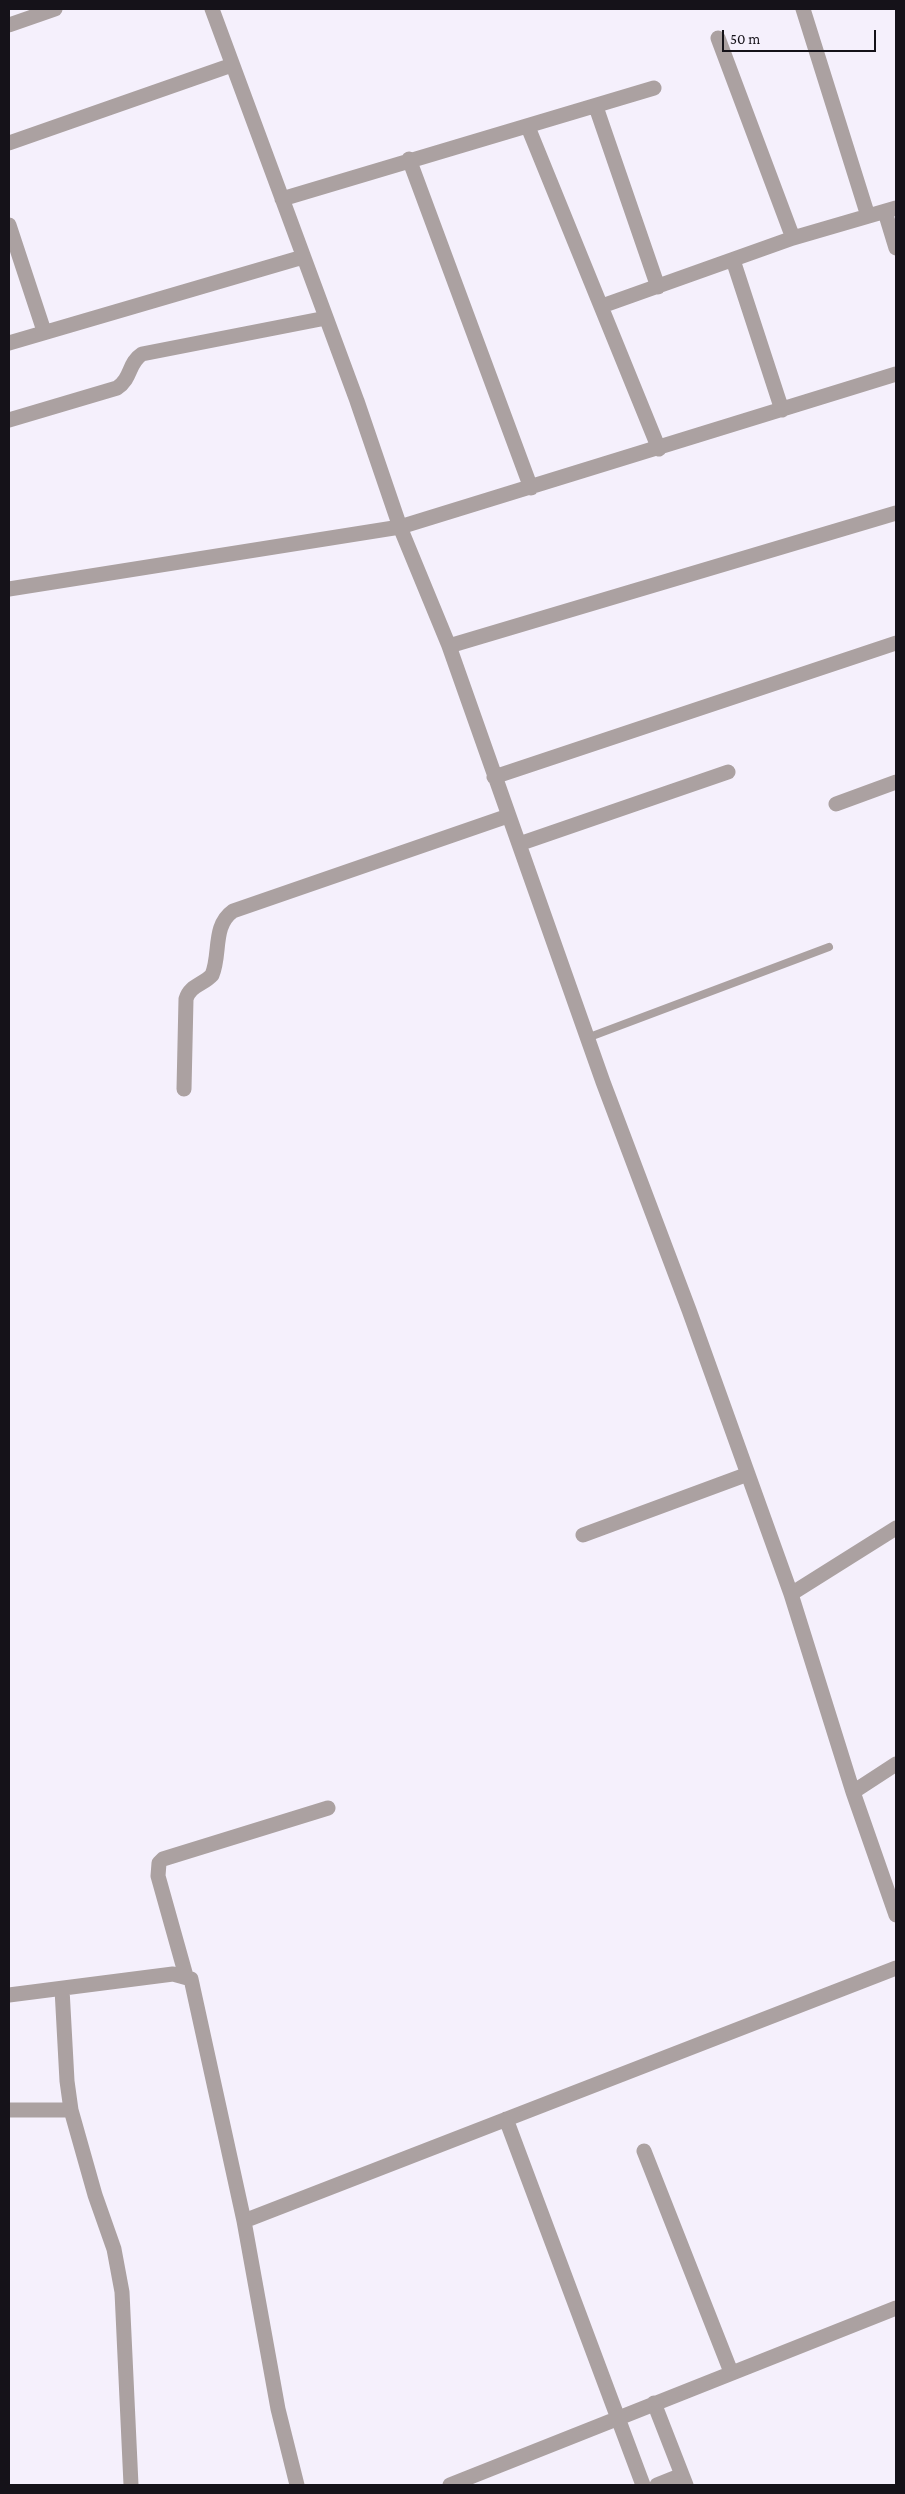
<!DOCTYPE html>
<style>
body{margin:0}
#map{position:relative;width:905px;height:2494px;overflow:hidden;background:#f5f0fc;font-family:"Crimson Pro",serif}
canvas{display:block}
.frame{position:absolute;inset:0;border:10px solid #151219;pointer-events:none}
.scale{position:absolute;left:722px;top:30px;width:154px;height:22px;box-sizing:border-box;border:2px solid #151219;border-top:0;padding-left:6px;font-size:15px;line-height:18px;white-space:nowrap;color:#151219;-webkit-text-stroke:4px #f5f0fc;paint-order:stroke}
</style>
<div id="map">
<canvas width="905" height="2494"></canvas>
<div class="frame"></div>
<div class="scale">50 m</div>
</div>
<script>
const ctx = document.querySelector('canvas').getContext('2d');
ctx.lineJoin = 'round';
function strokePath(path, color, width, dash) {
  ctx.strokeStyle = color;
  ctx.lineWidth = width;
  ctx.lineCap = dash ? 'butt' : 'round';
  ctx.setLineDash(dash || []);
  ctx.stroke(path);
}
strokePath(new Path2D(`
 M587 1038 829 947`), '#aba1a1', 8);
strokePath(new Path2D(`
 M212 9 357 401 400 527 449 646 603 1082 689 1310 791 1594 853 1792 896 1915
 M803 9 868 216
 M9 25 55 9
 M718 38 793 238
 M596 107 658 287
 M528 127 659 449
 M9 143 232 65
 M409 159 531 488
 M282 199 654 88
 M885 212 896 248
 M9 225 44 331
 M733 260 782 410
 M602 306 793 238 896 208
 M9 343 303 257
 M9 420 117 388C132 378 128 363 142 354L326 318
 M9 589 400 527 896 374
 M449 646 896 513
 M494 777 896 643
 M836 804 896 782
 M519 844 728 772
 M184 1089 186 999C190 985 203 985 212 975 221 954 212 926 233 911L508 816
 M583 1535 748 1474
 M791 1594 896 1528
 M853 1792 896 1764
 M186 1976 158 1876 159 1863 163 1859 328 1808
 M62 1989 67 2081 71 2110 95 2195 114 2249 122 2292 131 2485
 M9 1995 173 1974 191 1979 244 2221 278 2409 297 2485
 M9 2110H71
 M506 2119 643 2485
 M644 2151 731 2372
 M244 2221 896 1968
 M654 2403 686 2485
 M450 2485 896 2308
 M657 2485 682 2475`), '#aba1a1', 15);
</script>
